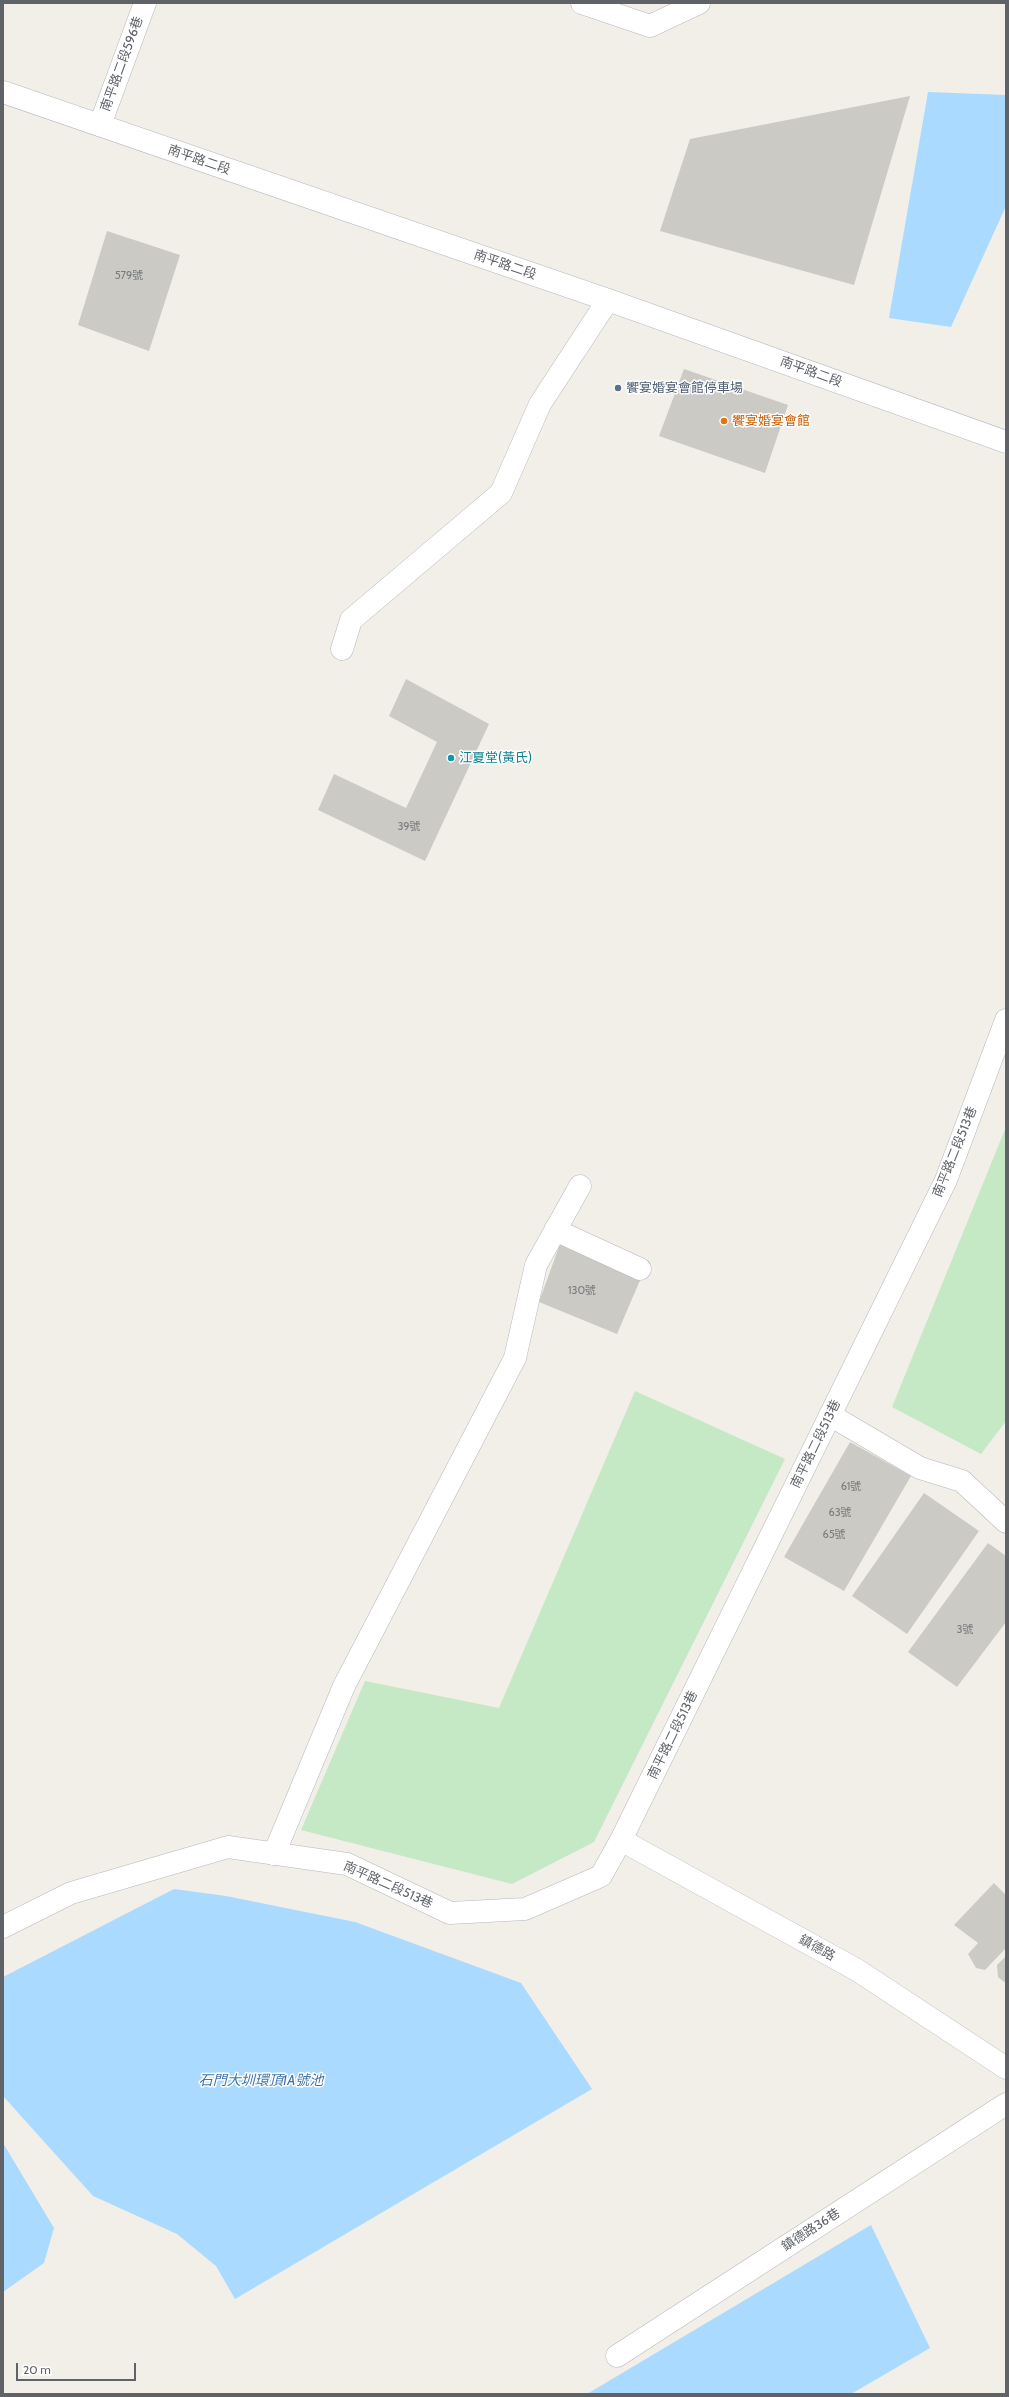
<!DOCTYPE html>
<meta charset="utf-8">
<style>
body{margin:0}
#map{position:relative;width:1009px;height:2397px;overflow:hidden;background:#f1efe8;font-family:Cabin,sans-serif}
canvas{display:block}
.frame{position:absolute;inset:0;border:4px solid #5f6368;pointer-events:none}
.scale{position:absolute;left:16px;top:2363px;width:120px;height:18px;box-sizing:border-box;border:2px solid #5f6368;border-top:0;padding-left:5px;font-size:12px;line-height:14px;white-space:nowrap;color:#5f6368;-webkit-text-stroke:3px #fff;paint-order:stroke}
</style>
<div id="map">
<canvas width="1009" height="2397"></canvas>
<div class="frame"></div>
<div class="scale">20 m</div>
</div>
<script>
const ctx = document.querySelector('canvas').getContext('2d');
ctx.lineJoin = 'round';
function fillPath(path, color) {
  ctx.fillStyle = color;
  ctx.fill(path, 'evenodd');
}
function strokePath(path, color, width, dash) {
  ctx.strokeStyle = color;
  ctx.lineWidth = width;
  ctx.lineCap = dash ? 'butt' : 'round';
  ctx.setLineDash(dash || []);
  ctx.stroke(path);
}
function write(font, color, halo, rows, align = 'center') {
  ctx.font = font + ' Cabin,"Noto Sans TC",sans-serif';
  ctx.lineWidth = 3;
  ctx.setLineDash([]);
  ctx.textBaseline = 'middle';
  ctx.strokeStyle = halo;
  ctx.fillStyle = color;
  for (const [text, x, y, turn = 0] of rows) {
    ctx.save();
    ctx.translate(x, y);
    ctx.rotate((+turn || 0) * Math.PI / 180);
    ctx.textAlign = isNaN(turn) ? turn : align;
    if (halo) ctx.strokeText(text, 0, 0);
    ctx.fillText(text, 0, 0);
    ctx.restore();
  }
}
fillPath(new Path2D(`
 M1006 1127V1421L981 1454 892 1407Z
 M635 1391 785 1459 594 1842 512 1884 301 1830 365 1681 499 1708Z`), '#c5e8c5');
fillPath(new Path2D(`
 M928 92 1006 95V206L951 327 889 318Z
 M174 1889 226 1896 355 1922 521 1983 592 2089 235 2299 216 2266 177 2234 93 2196 3 2096V1977Z
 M3 2143 54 2228 44 2263 3 2292Z
 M871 2225 930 2348 851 2394H587Z`), '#aadaff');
fillPath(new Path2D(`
 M910 96 854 285 660 231 690 139Z
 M107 231 180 255 149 351 78 325Z
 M684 369 788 405 765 473 659 436Z
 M406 679 489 724 425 861 318 810 334 774 406 808 437 742 389 716Z
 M560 1244 641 1278 617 1334 539 1302Z
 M850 1442 911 1476 844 1591 784 1557Z
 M924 1493 979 1531 907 1634 852 1596Z
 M988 1543 1006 1556V1622L957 1687 908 1652Z
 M994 1883 1006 1895V1948L985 1970 976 1968 968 1954 978 1943 954 1925Z
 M1006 1956V1982H1004L998 1977 997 1965Z`), '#cccac5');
const lane = new Path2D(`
 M582 3 650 26 699 3
 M100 125 145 3
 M555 1230 640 1269
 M830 1415 920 1468 962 1481 1006 1522
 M274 1854 344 1686 515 1358 536 1265 580 1186
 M617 2356 1006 2104`);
const street = new Path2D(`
 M342 649 351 620 501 493 540 404 608 300
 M621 1840 857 1970 1006 2068
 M3 1927 71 1893 228 1847 347 1864 450 1913 525 1909 601 1876 621 1840 946 1180 1006 1020`);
const secondary = new Path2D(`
 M3 92 608 300 1006 442`);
strokePath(lane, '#b5b8bc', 23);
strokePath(street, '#b5b8bc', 23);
strokePath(secondary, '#b6babf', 23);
strokePath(lane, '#fff', 22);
strokePath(street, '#fff', 22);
strokePath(secondary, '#fff', 22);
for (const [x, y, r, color] of [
 [618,388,4,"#5c6f8a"],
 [724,421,4,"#e8710a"],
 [451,758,4,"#0f9aa8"]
]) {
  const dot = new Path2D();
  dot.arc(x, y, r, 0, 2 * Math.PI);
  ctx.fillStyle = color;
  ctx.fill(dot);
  strokePath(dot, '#fff', 1.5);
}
write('11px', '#7a7d7f', null, [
 ["579號",129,276],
 ["39號",409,827],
 ["130號",582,1291],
 ["61號",851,1487],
 ["63號",840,1513],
 ["65號",834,1535],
 ["3號",965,1630]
]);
write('13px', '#5f6368', '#fff', [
 ["南平路二段596巷",122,64,-70],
 ["南平路二段",199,160,19],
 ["南平路二段",505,265,19],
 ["南平路二段",811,372,20],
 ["南平路二段513巷",955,1152,-68],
 ["南平路二段513巷",816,1444,-64],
 ["南平路二段513巷",673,1735,-64],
 ["南平路二段513巷",388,1885,24],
 ["鎮德路",817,1948,29],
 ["鎮德路36巷",811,2230,-33]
]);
write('13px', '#4e5e75', '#fff', [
 ["饗宴婚宴會館停車場",626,388]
], 'left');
write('13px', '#c56008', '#fff', [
 ["饗宴婚宴會館",732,421]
], 'left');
write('13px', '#0d838f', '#fff', [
 ["江夏堂(黃氏)",459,758]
], 'left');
write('italic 14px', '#4174aa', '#fff', [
 ["石門大圳環頂1A號池",261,2081]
]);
</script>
